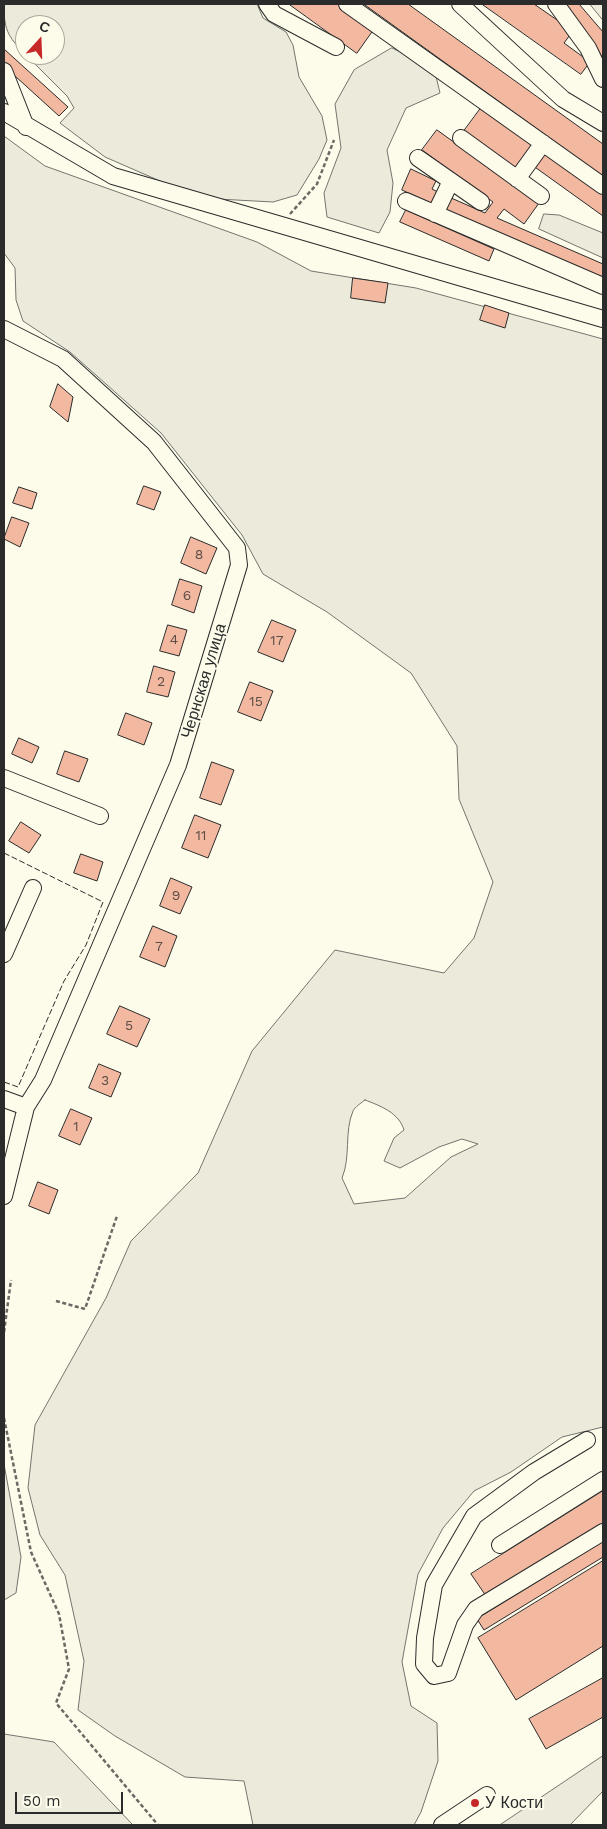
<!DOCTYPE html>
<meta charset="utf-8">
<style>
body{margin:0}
#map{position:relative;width:607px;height:1829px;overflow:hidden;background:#fdfbea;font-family:"Work Sans",sans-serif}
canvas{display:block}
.frame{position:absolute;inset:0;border:5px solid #2b2b2b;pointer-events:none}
.north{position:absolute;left:15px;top:15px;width:50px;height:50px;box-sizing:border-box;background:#fdfbea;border:1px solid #a9a89e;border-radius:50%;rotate:20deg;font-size:14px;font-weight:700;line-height:20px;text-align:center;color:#2b2b2b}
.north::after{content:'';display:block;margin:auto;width:18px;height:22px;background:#c62828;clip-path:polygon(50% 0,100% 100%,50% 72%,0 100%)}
.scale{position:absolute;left:15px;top:1792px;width:108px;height:22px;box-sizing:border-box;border:2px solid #2b2b2b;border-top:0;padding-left:6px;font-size:15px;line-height:18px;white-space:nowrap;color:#2b2b2b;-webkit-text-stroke:4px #fdfbea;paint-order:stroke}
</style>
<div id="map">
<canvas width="607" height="1829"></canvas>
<div class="frame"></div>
<div class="north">С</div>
<div class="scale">50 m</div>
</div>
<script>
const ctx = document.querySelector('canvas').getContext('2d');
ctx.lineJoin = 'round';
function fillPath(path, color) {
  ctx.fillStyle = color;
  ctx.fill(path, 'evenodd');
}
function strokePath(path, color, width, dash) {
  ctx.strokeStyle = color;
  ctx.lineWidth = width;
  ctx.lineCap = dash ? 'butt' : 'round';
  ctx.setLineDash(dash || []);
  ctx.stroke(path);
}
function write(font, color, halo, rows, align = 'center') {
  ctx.font = font + ' "Work Sans",sans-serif';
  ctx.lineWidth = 4;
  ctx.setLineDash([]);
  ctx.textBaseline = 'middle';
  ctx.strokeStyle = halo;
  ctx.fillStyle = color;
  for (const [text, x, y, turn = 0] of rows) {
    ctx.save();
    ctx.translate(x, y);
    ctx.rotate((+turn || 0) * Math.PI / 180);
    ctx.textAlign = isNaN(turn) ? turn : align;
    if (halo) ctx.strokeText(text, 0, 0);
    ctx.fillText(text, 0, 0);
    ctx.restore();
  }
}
const green = new Path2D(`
 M4 4H257L263 18 286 32 293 45 299 77 322 116 327 140 319 159 297 195 273 202 199 198 105 157 60 123 74 108 67 96 26 55H55V25H25V54C7 36 4 29 4 4Z
 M590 4H603V20Z
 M392 48 434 68 440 93 406 108 387 150 393 183 390 212 379 233 327 217 324 193 341 148 335 104 354 70Z
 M4 136 45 166 257 242 311 271 416 288 603 339V1427L562 1437 511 1472 474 1491 443 1528 418 1574 402 1662 411 1706 437 1723 438 1761 421 1812 414 1825H253L244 1781 185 1777 115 1736 78 1710 84 1661 65 1575 40 1535 28 1488 35 1425 106 1298 131 1241 198 1173 252 1051 335 950 444 973 474 938 493 882 459 799 457 746 411 673 327 612 263 574 242 535 161 433 70 352 23 321 16 300 15 268 4 253ZM365 1100C381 1106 399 1113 404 1130L394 1138 384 1161 400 1168 439 1147 462 1139 478 1144 451 1157 405 1198 354 1204 342 1178C351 1157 344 1132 353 1111 355 1107 361 1103 365 1100Z
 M544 214 559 215 603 233V258L539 229Z
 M4 1464 21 1557 16 1593 4 1600Z
 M4 1734 54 1742 133 1825H4Z
 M603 1756V1791L570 1825H500Z`);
fillPath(green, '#ecebdb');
strokePath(green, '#74746e', 1);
const building = new Path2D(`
 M289 4H338L374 29 357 53Z
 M364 4H408L603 144V176Z
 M482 4H534L573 31 564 43 590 62 581 74Z
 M562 4H579L603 32V59L594 43Z
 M4 49 68 107 59 116 4 66Z
 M481 108 534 146 517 169 464 131Z
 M437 130 539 203 524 224 504 209 497 218 603 264V278L443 209 449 197 485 213 493 202 422 150Z
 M543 150 603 194V216L532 165Z
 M411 169 436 181 432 189 440 193 435 205 402 190Z
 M406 210 494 249 489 261 400 222Z
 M353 278 388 283 385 303 351 298Z
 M485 305 509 313 505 328 480 320Z
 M58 384 73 397 68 422 50 407Z
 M144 486 161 492 154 510 137 504Z
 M19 487 37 493 32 509 13 503Z
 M12 517 29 523 20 547 4 539Z
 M191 537 217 548 206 574 181 563Z
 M180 579 202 586 194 613 172 605Z
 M272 620 296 630 283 662 258 652Z
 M168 625 187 630 179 656 160 651Z
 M154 666 175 672 168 697 147 692Z
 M250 682 273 691 261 721 238 712Z
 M126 713 152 723 144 745 118 735Z
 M19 738 39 747 32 763 12 754Z
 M65 751 88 759 79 782 57 774Z
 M212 762 234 770 221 805 200 798Z
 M195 815 221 825 208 858 182 848Z
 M21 822 41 835 29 853 9 841Z
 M81 854 103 862 97 881 74 873Z
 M171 878 192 887 180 914 160 906Z
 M153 926 177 936 165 967 140 957Z
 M120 1006 150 1019 137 1047 107 1034Z
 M99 1064 121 1073 111 1097 89 1088Z
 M71 1109 92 1118 80 1145 59 1136Z
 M38 1182 58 1190 49 1214 29 1206Z
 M603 1491V1523L486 1596 471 1574Z
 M603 1542V1557L484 1630 477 1619Z
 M603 1561V1646L516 1700 478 1638Z
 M603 1678V1717L546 1749 529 1719Z`);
fillPath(building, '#f2b8a0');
strokePath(building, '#2b2b2b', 1);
const minor = new Path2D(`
 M267 4 274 14 336 47
 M347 4 603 186
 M460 4 563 99 603 123
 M556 4 588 48 603 79
 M4 71 26 127
 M4 112 113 176 603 319
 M461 138 541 196
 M418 158 481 202
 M517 179 543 143
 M406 201 603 286
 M435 214 451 181
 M4 329 63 359 154 442 237 548 239 565 178 765 43 1080 26 1107 4 1196
 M4 778 100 816
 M4 954 33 888
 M4 1099 26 1107
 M587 1440 534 1472 474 1516 434 1585 425 1638 424 1664 434 1676 448 1673 465 1625 476 1609 603 1532
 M500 1545 603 1480
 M442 1825 487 1795`);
strokePath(minor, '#2b2b2b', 18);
strokePath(new Path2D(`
 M290 214 317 184 334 140
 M56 1301 85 1309 117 1216
 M4 1332 11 1280
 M4 1418 31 1552 59 1614 69 1669 56 1703 158 1825`), '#6a6964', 2.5, [4, 2.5]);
strokePath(minor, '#fdfbea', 16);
strokePath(new Path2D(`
 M4 853 103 902 86 945 64 981 18 1087 4 1082`), '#2b2b2b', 1, [6, 2.5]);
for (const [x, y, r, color] of [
 [475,1803,5,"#c62828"]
]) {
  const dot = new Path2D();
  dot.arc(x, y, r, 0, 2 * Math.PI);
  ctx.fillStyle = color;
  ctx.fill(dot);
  strokePath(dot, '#fdfbea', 2);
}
write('14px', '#5d4e48', null, [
 ["8",199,555],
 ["6",187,596],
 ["4",174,640],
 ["17",277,641],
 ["2",161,682],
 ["15",256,702],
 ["11",201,836],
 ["9",176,896],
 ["7",159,947],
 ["5",129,1026],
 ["3",105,1081],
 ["1",76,1127]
]);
write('16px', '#2b2b2b', '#fdfbea', [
 ["Чернская улица",204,681,-73]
]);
write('16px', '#2b2b2b', '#fdfbea', [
 ["У Кости",485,1803]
], 'left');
</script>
